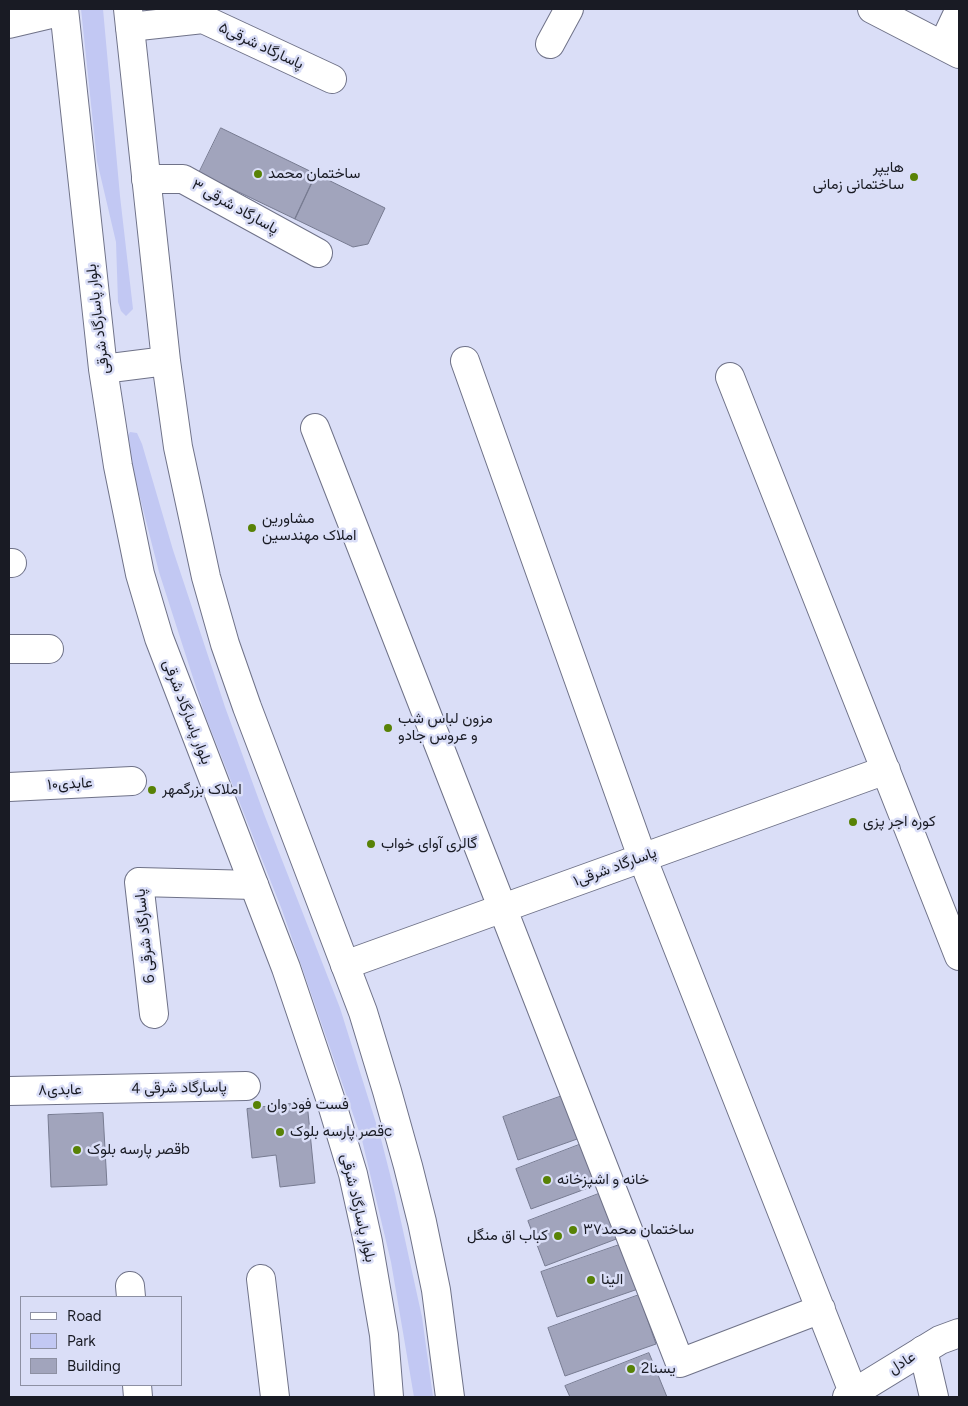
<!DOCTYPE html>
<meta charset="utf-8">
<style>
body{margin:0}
#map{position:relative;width:968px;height:1406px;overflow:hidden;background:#dadef7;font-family:Figtree,sans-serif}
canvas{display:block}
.frame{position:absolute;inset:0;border:10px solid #191b24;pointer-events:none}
.legend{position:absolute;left:20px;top:1296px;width:162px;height:90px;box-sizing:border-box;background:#dadef7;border:1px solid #8d90a3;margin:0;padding:6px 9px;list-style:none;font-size:15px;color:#191b24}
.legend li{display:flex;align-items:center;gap:10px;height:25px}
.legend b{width:25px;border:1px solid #8d90a3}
</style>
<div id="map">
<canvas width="968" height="1406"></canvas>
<div class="frame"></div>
<ul class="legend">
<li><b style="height:6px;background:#fff"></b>Road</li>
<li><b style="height:14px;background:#c2c8f3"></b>Park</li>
<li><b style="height:14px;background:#a1a4bc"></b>Building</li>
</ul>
</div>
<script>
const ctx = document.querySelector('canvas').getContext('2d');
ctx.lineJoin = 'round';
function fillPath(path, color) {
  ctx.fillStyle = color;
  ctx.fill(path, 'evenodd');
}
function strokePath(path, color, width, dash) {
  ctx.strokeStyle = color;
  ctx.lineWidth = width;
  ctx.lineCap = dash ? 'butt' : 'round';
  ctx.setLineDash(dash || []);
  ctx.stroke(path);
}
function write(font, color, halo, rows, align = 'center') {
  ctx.font = font + ' Figtree,Vazirmatn,sans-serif';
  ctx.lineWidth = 5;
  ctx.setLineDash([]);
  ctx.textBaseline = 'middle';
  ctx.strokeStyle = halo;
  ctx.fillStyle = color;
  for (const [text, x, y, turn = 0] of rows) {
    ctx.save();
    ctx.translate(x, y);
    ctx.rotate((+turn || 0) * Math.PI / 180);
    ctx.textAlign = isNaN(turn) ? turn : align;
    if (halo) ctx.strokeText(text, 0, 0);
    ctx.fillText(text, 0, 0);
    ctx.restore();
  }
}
fillPath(new Path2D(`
 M81 9H103L120 196 133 309 126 316 121 311 118 302 116 242 97 161Z
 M130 432 137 433 142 444 173 550 225 707 264 814 340 1008 381 1139 395 1194 422 1317 433 1397H414L391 1262 362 1140 282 910 205 715 159 572 134 474 127 437Z`), '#c2c8f3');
const building = new Path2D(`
 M221 128 316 174 295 219 199 173Z
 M316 174 385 208 368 244 353 247 295 219Z
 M565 1095 580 1138 518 1160 503 1117Z
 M307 1102 315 1183 280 1187 276 1155 252 1158 247 1109Z
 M103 1113 107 1185 51 1187 48 1115Z
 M584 1143 599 1184 531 1209 516 1169Z
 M601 1193 619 1238 545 1266 528 1221Z
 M625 1243 641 1288 557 1317 541 1272Z
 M639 1295 656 1344 565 1376 548 1328Z
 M649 1353 667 1397H570L565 1386Z`);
fillPath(building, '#a1a4bc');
strokePath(building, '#777b91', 1);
const street = new Path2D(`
 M9 24 64 11
 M130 27 203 19 332 79
 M550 44 569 9
 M943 45 959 11
 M146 179H183L318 253
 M465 361 642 857 855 1397
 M730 377 959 956
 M315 428 680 1363 821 1309
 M9 563H12
 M9 649H49
 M9 787 132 781
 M345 965 886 770
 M154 1014 139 882 254 885
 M9 1091 246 1086
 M261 1279 275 1397
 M130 1286 131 1297
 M923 1350 934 1397
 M137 1385 138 1397`);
const secondary = new Path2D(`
 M64 9 103 369 118 466 140 574 159 638 286 968 330 1098 353 1174 368 1242 384 1335 389 1397
 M128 9 166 361 178 447 206 577 225 644 247 707 363 1012 387 1091 408 1166 422 1222 436 1290 450 1397
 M872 9 959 54
 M103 369 166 361
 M847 1397 940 1340 959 1333`);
strokePath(street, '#6f7288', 30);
strokePath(secondary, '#6f7288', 30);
strokePath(street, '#fff', 28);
strokePath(secondary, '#fff', 28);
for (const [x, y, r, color] of [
 [258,174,5,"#588206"],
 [914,177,5,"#588206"],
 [252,528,5,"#588206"],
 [388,728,5,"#588206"],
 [152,790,5,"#588206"],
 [853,822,5,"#588206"],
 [371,844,5,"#588206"],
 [257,1105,5,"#588206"],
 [280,1132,5,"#588206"],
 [77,1150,5,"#588206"],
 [547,1180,5,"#588206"],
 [573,1230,5,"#588206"],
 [558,1236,5,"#588206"],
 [591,1280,5,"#588206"],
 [631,1369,5,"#588206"]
]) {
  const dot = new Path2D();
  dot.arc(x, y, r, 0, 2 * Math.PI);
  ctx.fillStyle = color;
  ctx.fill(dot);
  strokePath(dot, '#dadef7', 2);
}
write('15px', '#191b24', '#dadef7', [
 ["پاسارگاد شرقی۵",261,46,25],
 ["پاسارگاد شرقی ۳",235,207,29],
 ["بلوار پاسارگاد شرقی",98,319,-97],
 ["بلوار پاسارگاد شرقی",187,712,69],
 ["عابدی۱۰",70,784,-3],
 ["پاسارگاد شرقی۱",615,867,-20],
 ["6 پاسارگاد شرقی",145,936,-96],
 ["4 پاسارگاد شرقی",179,1088,-1],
 ["عابدی۸",60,1090,-1],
 ["بلوار پاسارگاد شرقی",358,1208,77],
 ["عادل",902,1363,-32]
]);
write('15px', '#191b24', '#dadef7', [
 ["هایپر",904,168,"right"],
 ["ساختمانی زمانی",904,185,"right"],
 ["ساختمان محمد",268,174],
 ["مشاورین",262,519],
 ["املاک مهندسین",262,536],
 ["مزون لباس شب",398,719],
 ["و عروس جادو",398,736],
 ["املاک بزرگمهر",162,790],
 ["کوره اجر پزی",863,822],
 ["گالری آوای خواب",381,844],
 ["فست فود وان",267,1105],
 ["قصر پارسه بلوکc",290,1132],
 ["قصر پارسه بلوکb",87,1150],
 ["خانه و اشپزخانه",557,1180],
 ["ساختمان محمد۳۷",583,1230],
 ["کباب اق منگل",548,1236,"right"],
 ["الینا",601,1280],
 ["یسنا2",641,1369]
], 'left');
</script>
